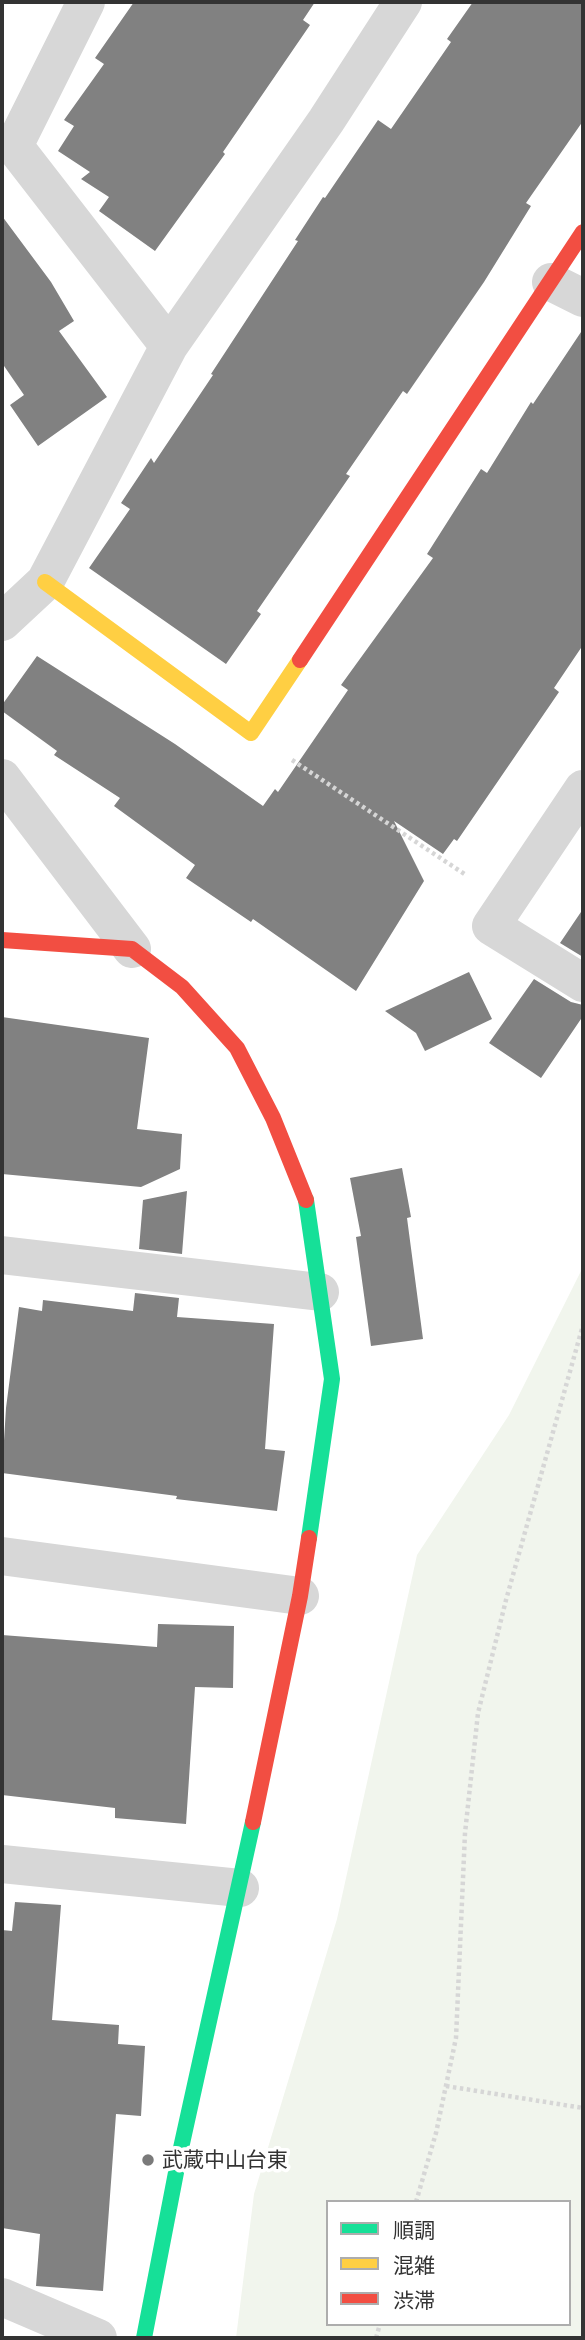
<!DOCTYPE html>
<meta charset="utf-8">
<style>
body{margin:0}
#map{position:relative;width:585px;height:2340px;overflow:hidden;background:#fff;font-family:"Asap Condensed","Noto Sans JP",sans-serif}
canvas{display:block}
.frame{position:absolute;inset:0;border:4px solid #333;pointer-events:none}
.legend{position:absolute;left:326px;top:2200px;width:245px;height:126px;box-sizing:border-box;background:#fff;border:2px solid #adadad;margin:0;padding:9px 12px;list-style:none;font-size:21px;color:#333}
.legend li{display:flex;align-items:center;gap:14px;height:35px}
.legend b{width:35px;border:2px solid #adadad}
</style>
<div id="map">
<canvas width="585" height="2340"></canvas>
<div class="frame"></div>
<ul class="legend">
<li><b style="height:9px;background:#16e098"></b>順調</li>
<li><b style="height:9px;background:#ffcf43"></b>混雑</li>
<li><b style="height:9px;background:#f24e42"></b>渋滞</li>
</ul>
</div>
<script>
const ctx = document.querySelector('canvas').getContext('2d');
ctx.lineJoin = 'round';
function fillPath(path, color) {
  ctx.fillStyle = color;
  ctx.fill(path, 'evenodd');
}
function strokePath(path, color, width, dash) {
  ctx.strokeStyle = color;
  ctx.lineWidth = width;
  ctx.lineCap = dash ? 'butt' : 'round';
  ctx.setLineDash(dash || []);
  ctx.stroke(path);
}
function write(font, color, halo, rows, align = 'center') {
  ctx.font = font + ' "Asap Condensed","Noto Sans JP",sans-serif';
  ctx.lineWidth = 7;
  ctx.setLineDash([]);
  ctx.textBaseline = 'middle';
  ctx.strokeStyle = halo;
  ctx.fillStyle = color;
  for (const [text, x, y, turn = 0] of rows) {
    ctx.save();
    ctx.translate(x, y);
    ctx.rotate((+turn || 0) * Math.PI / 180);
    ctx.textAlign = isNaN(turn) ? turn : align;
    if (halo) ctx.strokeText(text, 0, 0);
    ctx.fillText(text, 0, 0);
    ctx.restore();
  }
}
fillPath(new Path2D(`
 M583 1267V2338H236L254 2194 337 1919 417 1555 509 1415ZM328 2202H569V2324H328Z`), '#f1f5ed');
fillPath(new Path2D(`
 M134 2H315L303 20 310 25 223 152 225 154 155 251 99 211 109 197 81 179 90 172 58 151 74 126 64 120 104 64 95 58Z
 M473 2H583V121L526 203 531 206 484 282 407 394 403 391 346 474 350 476 257 611 261 614 226 664 89 568 130 509 121 503 151 458 154 463 213 375 211 374 298 241 295 240 323 197 325 198 378 120 391 129 451 42 447 39Z
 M2 216 51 282 74 321 59 331 107 397 38 446 10 405 24 395 2 363Z
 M583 329V645L554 688 559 692 457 841 454 839 443 854 394 821 424 881 356 991 253 919 251 922 186 878 195 865 114 806 120 798 54 755 57 751 2 711V705L37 656 175 744 263 806 275 789 278 792 348 690 341 685 433 558 427 554 481 469 487 473 531 402 533 404Z
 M583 909V957L560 943Z
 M469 972 492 1019 425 1051 416 1033 385 1011Z
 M534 979 571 1002 583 1005V1016L541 1078 489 1043Z
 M2 1017 149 1038 137 1129 182 1134 180 1169 141 1187 2 1174Z
 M402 1168 411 1217 407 1218 423 1339 371 1346 356 1237 361 1236 350 1178Z
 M187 1191 182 1254 139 1249 143 1200Z
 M135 1293 179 1298 177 1317 274 1324 265 1449 285 1451 277 1511 176 1499 177 1496 2 1473 6 1408 19 1307 42 1311 43 1300 133 1311Z
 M158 1624 234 1626 233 1688 195 1687 186 1824 115 1818V1808L2 1795V1635L157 1647Z
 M15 1902 61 1905 52 2020 119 2025 118 2044 145 2046 141 2116 116 2114 103 2291 36 2286 40 2234 2 2228V1930L12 1931Z`), '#818181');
strokePath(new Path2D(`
 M292 760 466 875
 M446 2086 583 2108
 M416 2202 436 2133 456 2038 465 1833 478 1713 506 1600 583 1325
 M376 2338 380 2324`), '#d6d6d6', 4.5, [3.5, 3.5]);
strokePath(new Path2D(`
 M86 2 14 146 169 346
 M551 282 583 298
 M2 622 45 582 169 346 326 121 403 2
 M2 778 132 949
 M583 789 491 926 583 983
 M2 1255 320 1292
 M2 1556 300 1596
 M2 1864 240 1888
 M2 2297 98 2338`), '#d7d7d7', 38);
strokePath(new Path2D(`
 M306 1200 332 1379 309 1538
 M144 2338 179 2157 253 1822`), '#16e098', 16);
strokePath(new Path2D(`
 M45 582 251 733 300 660`), '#ffcf43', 16);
strokePath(new Path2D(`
 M300 660 583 232
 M2 940 132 949 182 987 237 1048 273 1118 306 1200
 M253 1822 300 1596 309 1538`), '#f24e42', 16);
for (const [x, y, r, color] of [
 [148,2160,7,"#7a7a7a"]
]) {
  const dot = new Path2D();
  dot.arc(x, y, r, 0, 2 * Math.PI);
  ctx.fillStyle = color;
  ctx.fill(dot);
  strokePath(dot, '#fff', 2.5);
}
write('21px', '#333', '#fff', [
 ["武蔵中山台東",162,2160]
], 'left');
</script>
